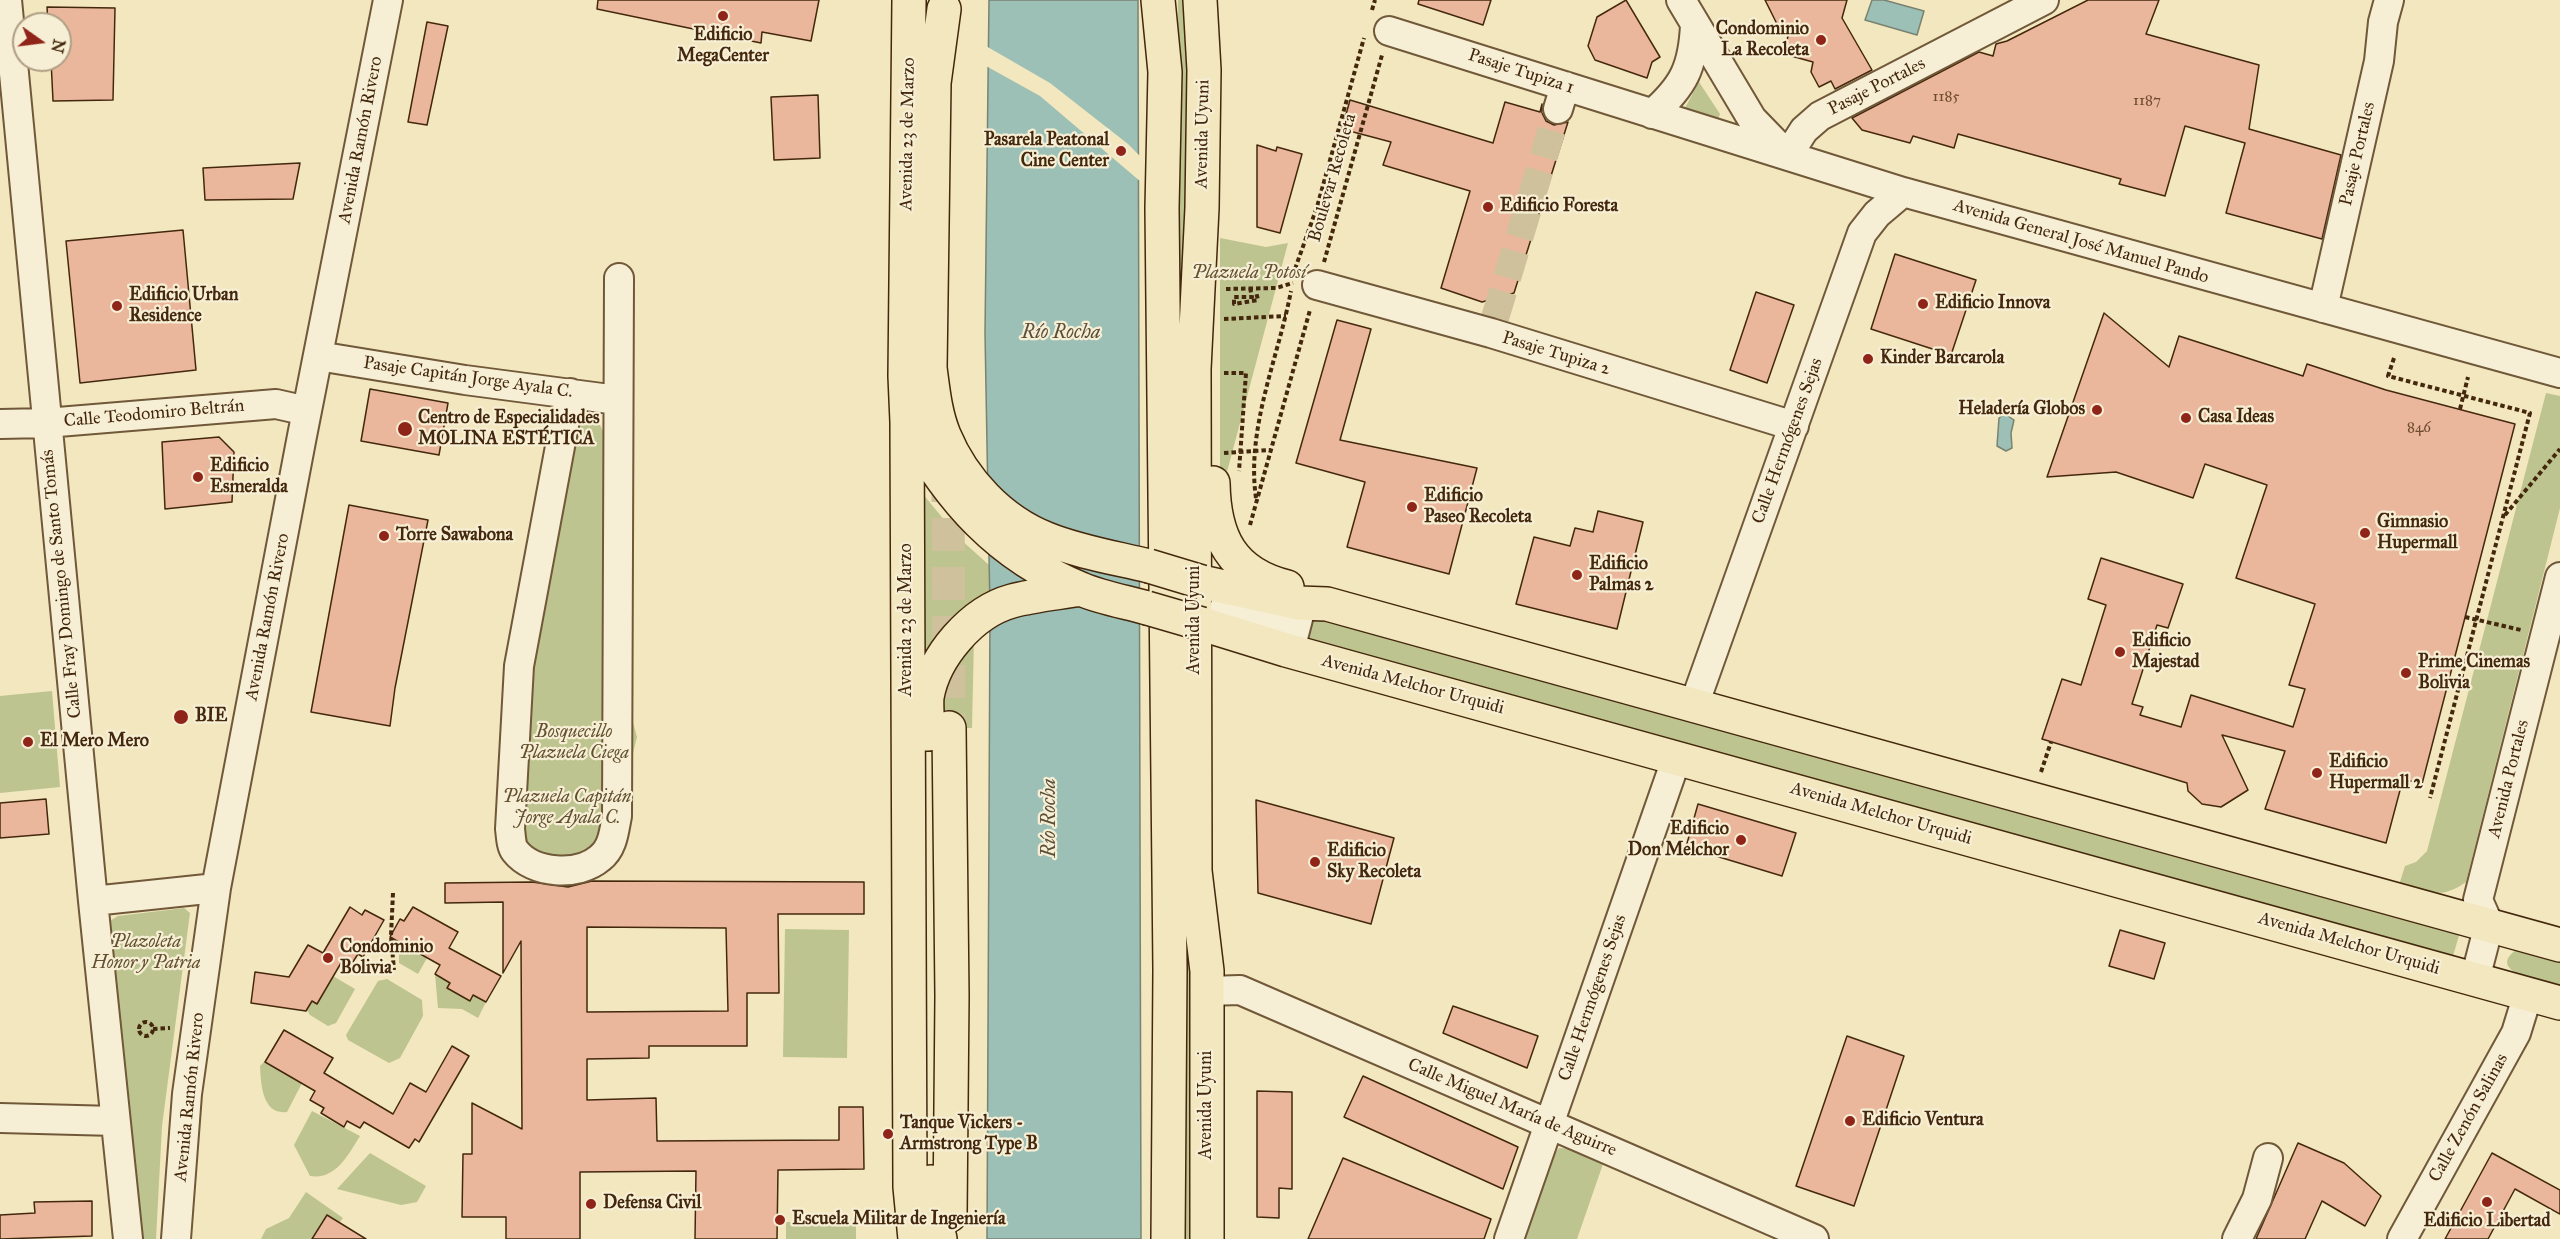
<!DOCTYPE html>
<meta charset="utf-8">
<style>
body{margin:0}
#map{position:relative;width:2560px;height:1239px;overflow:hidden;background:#f2e7be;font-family:"IM FELL Great Primer",serif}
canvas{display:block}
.north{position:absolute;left:12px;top:12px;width:60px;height:60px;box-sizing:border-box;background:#f7efd5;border:2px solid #af9f85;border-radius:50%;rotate:104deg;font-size:16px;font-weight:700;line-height:24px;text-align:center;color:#44280d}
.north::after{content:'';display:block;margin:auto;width:21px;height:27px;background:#8f2418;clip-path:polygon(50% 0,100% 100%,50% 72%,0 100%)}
</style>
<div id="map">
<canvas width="2560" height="1239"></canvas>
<div class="north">N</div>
</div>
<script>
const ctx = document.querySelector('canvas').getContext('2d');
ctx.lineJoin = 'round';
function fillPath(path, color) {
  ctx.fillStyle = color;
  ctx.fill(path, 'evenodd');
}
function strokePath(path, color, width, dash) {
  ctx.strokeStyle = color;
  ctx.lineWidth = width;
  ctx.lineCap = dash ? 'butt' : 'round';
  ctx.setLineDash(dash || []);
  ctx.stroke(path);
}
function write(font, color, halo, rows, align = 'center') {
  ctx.font = font + ' "IM FELL Great Primer",serif';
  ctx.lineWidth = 4.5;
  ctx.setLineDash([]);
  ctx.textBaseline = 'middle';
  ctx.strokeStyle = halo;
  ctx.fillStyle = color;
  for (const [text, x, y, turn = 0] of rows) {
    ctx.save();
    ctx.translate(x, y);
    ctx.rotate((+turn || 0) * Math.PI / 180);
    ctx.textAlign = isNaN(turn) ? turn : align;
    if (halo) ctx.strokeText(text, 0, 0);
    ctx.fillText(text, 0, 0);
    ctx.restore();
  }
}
fillPath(new Path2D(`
 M1178 0H1187L1183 555 1176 249Z
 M1699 82 1720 114 1718 119 1688 112 1685 108Z
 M1220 238 1266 247 1288 243 1220 498Z
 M2546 393 2560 396V508L2466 882C2441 900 2427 892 2399 885L2405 866 2416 862 2427 851Z
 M579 421H590L600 425 603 431 610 433 631 715 637 737 632 757 612 805 603 845 574 865 518 846 515 666Z
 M922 493 960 539 989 565 990 597 921 688Z
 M1299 615 1667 712 2460 932 2453 956 2450 955 1711 750 1293 638Z
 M974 637 972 728H935L941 684Z
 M1182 653 1194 985 1196 1239H1184Z
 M52 691 60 787 0 793V696Z
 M184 908 190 913 162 1126 156 1239H138L108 922 118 916Z
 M785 929 849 930 847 1058 783 1057Z
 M399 942 427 958 418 974 399 963Z
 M2516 950 2560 961V987C2548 983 2484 973 2516 950Z
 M435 974 450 983 447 988 470 1000 473 995 486 1002 478 1018 462 1009 438 1008Z
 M333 976 355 989 336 1023 328 1026 310 1015 307 1010 312 1001 317 1004Z
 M387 979 422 1000 423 1016 400 1058 389 1063 348 1040 346 1035 378 981Z
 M268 1058 274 1067 302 1083 287 1112C262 1115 261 1084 260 1066Z
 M312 1111 360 1136C348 1155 336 1180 310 1176L294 1145Z
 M1559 1148 1572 1149 1604 1161 1577 1239H1523L1553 1156Z
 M370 1153 426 1186 417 1202 401 1205 337 1189Z
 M306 1192 343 1218 339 1223 327 1216 312 1239H261L266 1229 289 1218Z
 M786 1222H856V1239H786Z`), '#bec48f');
const water = new Path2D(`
 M989 0H1138L1141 1239H987L990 611 985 333Z
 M1872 0H1884L1924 11 1917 35 1865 20Z
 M2005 414 2014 420 2011 433 2012 448 2006 451 1997 446 1999 418Z`);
fillPath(water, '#9cbfb6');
strokePath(water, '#798372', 1.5);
fillPath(new Path2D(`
 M986 46 1050 83 1128 144 1141 157V182L1040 96 986 66Z`), '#f2e7be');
const building = new Path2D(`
 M598 0H819L811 41 762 32 761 43 597 9Z
 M1419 0H1491L1483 25 1418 4Z
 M1626 0 1660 57 1652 62 1647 78 1595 60 1588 46 1597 17Z
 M1765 0H1847L1842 18 1872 70 1835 89 1831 81 1819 87 1811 72 1813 62 1784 54 1790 27 1777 24Z
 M2088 0H2159L2146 34 2259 65 2249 129 2341 155 2322 239 2226 213 2245 143 2185 126 2165 196 2119 184 2121 179 1958 134 1954 148 1913 136 1910 143 1862 130 1852 118 1979 52 1993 56 1996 44 2007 41Z
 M47 7 115 8 113 100 53 101 51 60H60V24H48Z
 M427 22 448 26 427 125 408 122Z
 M818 95 820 158 774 160 771 97Z
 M1350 100 1493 143 1505 102 1540 112 1542 104V113L1546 121 1554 125 1568 122 1514 293 1482 302 1441 288 1470 191 1383 165 1391 142 1342 129Z
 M1257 145 1276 151 1277 147 1302 154 1280 233 1257 227Z
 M300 163 293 199 205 200 203 168Z
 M183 230 196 370 80 383 66 241Z
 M1895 254 1976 280 1951 355 1871 329Z
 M1756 292 1794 305 1767 383 1730 370Z
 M2104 313 2169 367 2179 336 2303 376 2307 364 2386 390 2515 424 2422 784 2403 779 2386 843 2265 809 2285 751 2222 735 2248 790 2221 807 2202 804 2188 791 2187 783 2042 739 2062 679 2081 685 2106 605 2088 599 2101 558 2183 584 2168 628 2157 625 2132 704 2143 707 2140 715 2181 727 2191 695 2293 727 2305 689 2289 685 2315 604 2236 578 2267 485 2205 464 2193 498 2116 472 2047 477Z
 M1337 320 1371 329 1340 440 1477 468 1449 574 1347 547 1365 482 1296 463Z
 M370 389 448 403 439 455 361 441Z
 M219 437 234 452 232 502 165 509 162 442Z
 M349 505 428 520 395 688 390 726 311 712Z
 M1598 511 1643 522 1617 629 1516 604 1534 537 1570 546 1575 528 1593 532Z
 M46 799 49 834 0 838V803Z
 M1256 800 1394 838 1371 924 1258 893Z
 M1698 804 1796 833 1782 876 1686 847Z
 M592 881 864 882V914H778L779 993H747V1046H649V1058L587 1059V1100L656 1098 657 1141 839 1140V1107H863L864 1169 778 1170 777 1239H695L696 1171 580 1172V1239H506V1217H462L463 1154H472V1103L522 1129 521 941 503 973V902L445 903V883L532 882 568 887ZM587 927 726 928 728 1011 587 1012Z
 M350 907 362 915 365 910 384 920 363 957 358 954 349 968 341 963 317 1004 312 1001 306 1011 251 1003 255 972 289 977 308 945 323 953Z
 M413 907 458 932 449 948 501 976 486 1002 473 995 470 1001 447 988 450 983 435 974 440 965 390 937 400 919 404 921Z
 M2120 930 2165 943 2154 979 2109 966Z
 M1453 1006 1538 1036 1527 1068 1443 1033Z
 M284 1030 333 1058 324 1073 393 1114 410 1083 426 1092 452 1046 469 1056 419 1142 415 1139 409 1148 364 1122 360 1128 347 1121 344 1127 321 1113 324 1108 310 1100 315 1091 265 1062Z
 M1847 1036 1904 1056 1854 1206 1796 1186Z
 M1363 1076 1518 1147 1503 1189 1344 1117Z
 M1257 1091 1292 1092V1189L1279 1188V1218L1257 1217Z
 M2298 1143 2344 1163 2381 1196 2365 1226 2322 1201 2305 1239H2256Z
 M2492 1153 2560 1190V1214L2515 1189 2488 1239H2445Z
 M1343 1158 1491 1219 1484 1239H1308Z
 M92 1201V1236L0 1239V1215L35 1213 34 1202Z
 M327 1215 366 1239H312Z`);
fillPath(building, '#ebb79c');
strokePath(building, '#44280d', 1.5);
strokePath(new Path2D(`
 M1495 318 1558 109`), '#cfc19b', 28, [28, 14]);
strokePath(new Path2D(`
 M948 469 949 728`), '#cfc19b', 33, [33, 16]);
const minor = new Path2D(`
 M7 0 93 901 128 1239
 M1681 0 1752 119 1784 152
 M1389 31 1903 192 2560 373
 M1558 109 1565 86
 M1652 114C1684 86 1693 67 1695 25
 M1788 155 1804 130 1820 116 2044 0
 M1317 285 1491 333 1794 426
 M2323 308 2379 61 2383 22 2389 0
 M318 356 465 380 617 400
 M570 393 519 666 510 829C511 836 511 846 515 851 533 874 578 877 600 858 613 848 614 831 617 816L619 278
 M0 424 46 423 276 404 307 411
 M1227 598 1299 615 1293 638 1222 616Z
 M1694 705 1862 233 1877 214 1903 192
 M93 901 216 888
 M2475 979 2489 925 2478 900 2560 577
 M1207 991 1240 990 1814 1239
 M0 1118 115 1121
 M176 1239 187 1094 216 888 302 436 388 0
 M1509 1239 1677 757
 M2237 1239 2257 1199 2268 1158
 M2402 1239 2516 1033 2528 994`);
const major = new Path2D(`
 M909 0 905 376 907 422 910 1187 915 1239
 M1158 0 1165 72 1162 208 1170 970 1168 1239
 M1200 0 1204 70 1202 208 1194 369 1195 871 1207 971V1239
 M944 9 934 83 930 368C933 390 935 413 944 435 963 481 1001 521 1047 539 1079 552 1116 558 1149 566
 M908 424C949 499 999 556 1081 589 1102 598 1126 602 1147 608
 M1213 483C1214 537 1231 573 1287 587
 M1202 582 1298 603 1327 604 2560 945
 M1202 624 1286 650 2560 1003
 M949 728 952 996 950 1215
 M928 734C928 722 926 709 927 697 934 656 972 612 1012 601 1034 595 1058 593 1081 589
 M931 1182V1201L940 1239`);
strokePath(minor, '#705839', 32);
strokePath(major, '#44280d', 36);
strokePath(new Path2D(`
 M1372 10 1375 0
 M1324 262 1382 55
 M1295 269 1317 207 1364 38
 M1250 288 1252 297H1234V304L1258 300 1256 292
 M1226 289 1276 288 1293 283
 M1224 319 1286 316
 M2394 358 2388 376 2530 413 2430 798
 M1224 373H1246L1239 471
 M2460 409 2468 377
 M1224 453 1271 450
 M1256 498C1246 428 1278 359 1291 291
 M2505 515 2560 449
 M1250 525 1310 310
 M2465 617 2521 630
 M2041 772 2051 742
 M393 893 391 936 394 970
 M139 1029a7 7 0 1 1 14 0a7 7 0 1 1-14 0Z
 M153 1029 170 1028`), '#44280d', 4, [4.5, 3]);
strokePath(minor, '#f7efd5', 28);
strokePath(major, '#f2e7be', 33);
const majorBridge = new Path2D(`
 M1149 566 1202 582
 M1147 608 1202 624`);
strokePath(majorBridge, '#44280d', 36, []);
strokePath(majorBridge, '#f2e7be', 33);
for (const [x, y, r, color] of [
 [723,16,6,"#8f2418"],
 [1821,40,6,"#8f2418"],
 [1121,151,6,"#8f2418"],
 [1488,207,6,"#8f2418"],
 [1923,304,6,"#8f2418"],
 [117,306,6,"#8f2418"],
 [1868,359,6,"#8f2418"],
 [2097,410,6,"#8f2418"],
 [2186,418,6,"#8f2418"],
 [405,429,8,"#8f2418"],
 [198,477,6,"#8f2418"],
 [1412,507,6,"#8f2418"],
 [2365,533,6,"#8f2418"],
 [384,536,6,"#8f2418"],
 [1577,575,6,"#8f2418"],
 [2120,652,6,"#8f2418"],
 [2406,673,6,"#8f2418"],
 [181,717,8,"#8f2418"],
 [28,742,6,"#8f2418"],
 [2317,773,6,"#8f2418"],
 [1741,840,6,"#8f2418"],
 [1315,862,6,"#8f2418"],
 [328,958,6,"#8f2418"],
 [1850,1121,6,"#8f2418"],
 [888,1134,6,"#8f2418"],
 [2487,1202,6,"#8f2418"],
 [591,1204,6,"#8f2418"],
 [780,1220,6,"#8f2418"]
]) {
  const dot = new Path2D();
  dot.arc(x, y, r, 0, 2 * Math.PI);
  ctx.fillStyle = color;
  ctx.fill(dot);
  strokePath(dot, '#f7efd5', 2);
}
write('15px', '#6e4c31', null, [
 ["1185",1946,97],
 ["1187",2147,101],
 ["846",2419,428]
]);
write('bold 18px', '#44280d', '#f7efd5', [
 ["Condominio",1809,30,"right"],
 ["La Recoleta",1809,51,"right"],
 ["Edificio",723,36,"center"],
 ["MegaCenter",723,57,"center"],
 ["Pasarela Peatonal",1109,141,"right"],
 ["Cine Center",1109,162,"right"],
 ["Edificio Foresta",1500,207],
 ["Edificio Urban",129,296],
 ["Residence",129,317],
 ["Edificio Innova",1935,304],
 ["Kinder Barcarola",1880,359],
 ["Heladería Globos",2085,410,"right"],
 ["Casa Ideas",2198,418],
 ["Centro de Especialidades",418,419],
 ["MOLINA ESTÉTICA",418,440],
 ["Edificio",210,467],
 ["Esmeralda",210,488],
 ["Edificio",1424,497],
 ["Paseo Recoleta",1424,518],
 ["Gimnasio",2377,523],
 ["Hupermall",2377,544],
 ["Torre Sawabona",396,536],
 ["Edificio",1589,565],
 ["Palmas 2",1589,586],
 ["Edificio",2132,642],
 ["Majestad",2132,663],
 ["Prime Cinemas",2418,663],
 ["Bolivia",2418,684],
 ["BIE",195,717],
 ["El Mero Mero",40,742],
 ["Edificio",2329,763],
 ["Hupermall 2",2329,784],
 ["Edificio",1729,830,"right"],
 ["Don Melchor",1729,851,"right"],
 ["Edificio",1327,852],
 ["Sky Recoleta",1327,873],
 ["Condominio",340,948],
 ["Bolivia",340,969],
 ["Edificio Ventura",1862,1121],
 ["Tanque Vickers -",900,1124],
 ["Armstrong Type B",900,1145],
 ["Defensa Civil",603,1204],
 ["Escuela Militar de Ingeniería",792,1220],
 ["Edificio Libertad",2487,1222,"center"]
], 'left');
write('18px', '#44280d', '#f7efd5', [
 ["Pasaje Tupiza 1",1521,72,18],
 ["Pasaje Portales",1877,87,-27],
 ["Avenida 23 de Marzo",908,134,-89],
 ["Avenida Uyuni",1203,134,-89],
 ["Avenida Ramón Rivero",361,140,-79],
 ["Pasaje Portales",2358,154,-77],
 ["Boulevar Recoleta",1333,178,-74],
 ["Avenida General José Manuel Pando",2081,242,16],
 ["Pasaje Tupiza 2",1556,354,17],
 ["Pasaje Capitán Jorge Ayala C.",468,378,8],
 ["Calle Teodomiro Beltrán",154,414,-5],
 ["Calle Hermógenes Sejas",1788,441,-70],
 ["Calle Fray Domingo de Santo Tomás",62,584,-96],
 ["Avenida Ramón Rivero",268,617,-79],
 ["Avenida 23 de Marzo",907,620,-90],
 ["Avenida Uyuni",1195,620,-90],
 ["Avenida Melchor Urquidi",1413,685,15],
 ["Avenida Portales",2509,779,-76],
 ["Avenida Melchor Urquidi",1881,814,16],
 ["Avenida Melchor Urquidi",2349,944,16],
 ["Calle Hermógenes Sejas",1593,998,-71],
 ["Avenida Ramón Rivero",190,1097,-84],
 ["Avenida Uyuni",1207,1105,-90],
 ["Calle Miguel María de Aguirre",1512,1108,23],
 ["Calle Zenón Salinas",2469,1118,-61]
]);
write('italic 18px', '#624f2e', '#f7efd5', [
 ["Plazuela Potosí",1249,274],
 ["Bosquecillo",574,733],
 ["Plazuela Ciega",574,754],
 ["Plazuela Capitán",567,798],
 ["Jorge Ayala C.",567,819],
 ["Plazoleta",146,943],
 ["Honor y Patria",146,964]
]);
write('italic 20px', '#5a4e37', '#f7efd5', [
 ["Río Rocha",1061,333],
 ["Río Rocha",1050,818,-90]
]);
</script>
